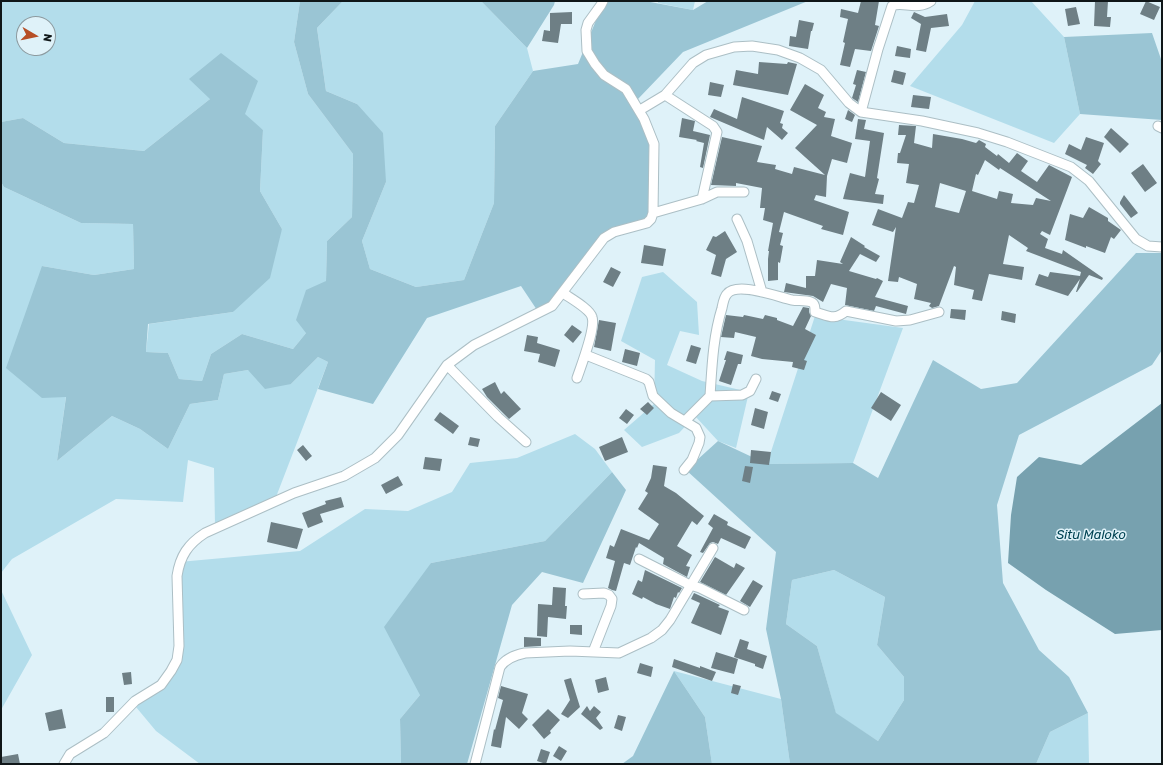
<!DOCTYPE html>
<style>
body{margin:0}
#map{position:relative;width:1163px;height:765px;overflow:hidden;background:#dff2f9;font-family:Rubik,sans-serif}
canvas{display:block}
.frame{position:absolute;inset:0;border:2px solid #0f1618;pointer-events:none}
.north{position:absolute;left:16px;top:16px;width:40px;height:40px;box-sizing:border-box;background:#dff2f9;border:1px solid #8c9a9f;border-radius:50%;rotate:99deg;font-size:11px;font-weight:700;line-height:16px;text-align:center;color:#0f1618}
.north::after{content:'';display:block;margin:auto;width:14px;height:18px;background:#b64f27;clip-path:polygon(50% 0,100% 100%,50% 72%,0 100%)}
</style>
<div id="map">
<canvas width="1163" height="765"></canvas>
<div class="frame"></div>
<div class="north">N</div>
</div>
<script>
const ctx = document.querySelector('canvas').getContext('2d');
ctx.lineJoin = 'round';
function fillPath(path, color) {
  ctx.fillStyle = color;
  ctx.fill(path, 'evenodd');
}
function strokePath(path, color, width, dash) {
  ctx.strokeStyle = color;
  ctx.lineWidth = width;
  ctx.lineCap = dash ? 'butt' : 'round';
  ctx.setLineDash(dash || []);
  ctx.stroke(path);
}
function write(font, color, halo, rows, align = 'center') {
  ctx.font = font + ' Rubik,sans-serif';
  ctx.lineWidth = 3;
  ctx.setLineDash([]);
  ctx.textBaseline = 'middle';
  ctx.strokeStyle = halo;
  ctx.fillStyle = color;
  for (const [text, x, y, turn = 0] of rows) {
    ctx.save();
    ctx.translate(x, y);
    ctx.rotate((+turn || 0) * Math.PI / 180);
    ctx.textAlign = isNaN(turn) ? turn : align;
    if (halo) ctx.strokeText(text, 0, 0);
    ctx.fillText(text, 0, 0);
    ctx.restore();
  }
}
fillPath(new Path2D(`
 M1 1H300L294 42 308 94 353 154 352 217 327 241 326 281 306 333 293 349 242 334 211 354 202 381 179 379 168 353 146 352 149 324 233 312 282 229 260 191 263 130 210 99 144 151 64 143 23 118 1 122ZM24 24H48V48H24Z
 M343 1H481L527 48 533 71 495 126 494 203 464 280 416 287 370 269 362 241 386 182 357 104 326 91 317 28Z
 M658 1H695L693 10 658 3Z
 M975 1H1031L1064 37 1080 114 1054 143 910 86 962 25Z
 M1 182 4 187 81 223 133 224 134 269 94 275 42 266 66 396 57 461 112 416 140 429 168 449 190 404 218 400 224 374 248 370 291 384 318 357 328 362 276 497 215 525 214 468 188 460 183 502 116 499 12 559 1 573Z
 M663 272 697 302 699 335 680 331 667 365 702 381 749 392 736 448 718 441 695 416 679 433 642 447 624 430 654 404 655 360 621 341 642 277Z
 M815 316 903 328 853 463 767 464Z
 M575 434 595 449 612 472 545 541 431 563 420 695 400 719 401 764H200L156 731 136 707 168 672 180 642 179 562 300 551 365 509 408 511 452 492 470 463 517 458Z
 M834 570 885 597 877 645 904 677V700L878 741 836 714 817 646 786 624 792 580Z
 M1 590 32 655 1 710Z
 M674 671 781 699 790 764H712L705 717Z
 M1088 713 1089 764H1036L1050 732Z`), '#b3ddeb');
fillPath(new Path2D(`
 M300 1H343L317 28 326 91 357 104 383 133 386 182 362 241 370 269 416 287 464 280 494 203 495 126 533 71 578 64 604 1H645L693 10 708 1H808L683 52 638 99 655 142 649 217 618 228 595 246 565 298 539 313 521 286 427 318 373 404 318 389 328 362 318 357 291 384 265 389 248 370 224 374 218 400 190 404 168 449 140 429 112 416 57 461 66 397 42 398 6 368 42 266 94 275 134 269 133 224 81 223 4 187 1 182V122L23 118 64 143 144 151 210 99 189 79 221 53 258 81 245 114 263 130 260 191 282 229 270 278 233 312 148 324 146 352 168 353 179 379 202 381 211 354 242 334 293 349 306 333 296 320 306 290 326 281 327 241 352 217 353 154 308 94 294 42Z
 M481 1H555L554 5 527 48Z
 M1152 33 1162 62V120L1080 114 1064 37Z
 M1136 253H1162V350L1152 365 1019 435 997 505 1003 583 1039 650 1069 677 1088 713 1050 732 1036 764H790L781 699 766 629 776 552 686 470 718 441 767 464 853 463 878 478 933 360 981 389 1017 383ZM834 570 885 597 877 645 904 677V700L878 741 836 713 817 646 786 624 792 580Z
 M612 472 626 490 583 583 542 572 512 605 467 764H401L400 719 420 695 384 627 431 563 545 541Z
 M674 671 705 717 712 764H622L633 756Z`), '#9ac5d4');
fillPath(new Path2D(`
 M1162 403V630L1115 634 1046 590 1008 563 1011 515 1017 477 1039 457 1081 465Z`), '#77a1af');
fillPath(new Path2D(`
 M861 1H879L875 25 879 26 871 51 855 49 850 67 840 65 845 43 843 42 848 19 840 17 841 9 858 13Z
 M1095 1H1108L1107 17H1111L1110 27 1094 26Z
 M1146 1 1160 7 1154 20 1140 14Z
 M1076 7 1080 24 1068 26 1065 9Z
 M572 12V24H561L558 43 542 41 544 30 550 31V13Z
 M914 12 925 17 947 14 949 26 931 28 926 52 916 50 921 24 911 18Z
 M799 20 814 23 812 31H811L808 49 789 46 790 36 796 37Z
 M897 46 911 49 910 58 895 56Z
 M759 62 787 64 788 62 797 64 788 95 733 85 736 70 758 74Z
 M857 70 866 72 858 102 852 98 856 85 853 84Z
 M894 70 906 73 903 85 891 82Z
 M710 82 724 85 721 97 708 95Z
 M805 84 824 95 818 108 826 112 824 117 835 119 831 136 852 143 847 163 832 159 827 176 826 197 816 195 814 200 849 212 843 235 821 229 823 226 784 212 779 232 783 233 780 245 783 246 780 263 778 262V280L768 281V259L769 251H768L773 223 763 220 765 208H760L762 188 736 183V186L711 185 722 137 762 146 757 162 776 165 775 169 792 174 794 167 825 175 795 148 817 125 790 110Z
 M913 95 931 97 929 109 911 107Z
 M742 97 784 111 780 123 783 124 782 128 788 133 782 140 767 127 764 140 710 117 714 109 737 119Z
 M848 110 855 115 852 122 845 119Z
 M682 118 695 121 693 131 710 135 703 168 700 167 704 143 696 141 697 140 679 137Z
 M858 119 866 120 864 129 884 133 877 178 879 179 875 194 884 195 883 204 843 199 850 173 865 177 870 141 855 139Z
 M899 125 916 126 914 143 932 148 933 134 962 139 976 143 979 140 986 144 985 147 997 156 998 154 1009 163 1017 153 1028 161 1021 171 1037 182 1049 165 1072 177 1050 235 1042 231 1040 234 1048 239 1045 248 1062 254 1063 250 1103 278 1102 280 1089 275 1077 292H1076L1080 279 1068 296 1035 285 1039 274 1048 277 1050 272 1080 276 1081 272 1026 251 1028 248 1009 235 1003 264 1024 267 1022 280 989 274 982 301 972 299 974 290 954 285 956 267 954 266 939 306 932 308 929 306 931 303 914 299 917 284 899 277 898 282 888 281 896 227 893 232 872 225 878 209 902 218 908 202 914 203 919 185 906 183 909 164 897 163 898 153H900L906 135H898ZM985 160 999 170 1000 168 1051 201 1036 198 1033 205 1011 203 1013 194 999 191 997 199 972 191 976 174 978 175ZM940 183 966 191 959 213 935 207Z
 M1111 128 1129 144 1120 153 1104 137Z
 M1086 137 1104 143 1098 161 1101 164 1093 174 1085 168 1087 165 1065 154 1069 144 1081 150Z
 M1143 164 1157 183 1145 192 1131 173Z
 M1124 195 1138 213 1131 218 1120 204V202Z
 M1089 207 1108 218V221L1121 230 1114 239 1111 237 1105 253 1086 246V248L1065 240 1070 214 1083 218Z
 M725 231 737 252 726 259 721 277 711 274 716 255 706 250 713 236 716 237Z
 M851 237 865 246 864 247 880 256 876 262 860 254 849 271 876 279 877 278 883 281 875 297 908 306 906 314 876 306 874 311 845 305 847 288 831 284 823 302 813 296 784 292 786 283 806 288V276H815L817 260 843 264 840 262Z
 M644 245 666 249 663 266 641 263Z
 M611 267 621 272 613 287 603 282Z
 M803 307 809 308V312L811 316 805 329 816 335 804 360 807 361 804 370 792 367 793 362 762 359 751 356 756 337 735 332 734 338 721 337 726 315 743 317 744 315 763 319 765 315 777 318V320L793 326Z
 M951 309 966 310 965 320 950 318Z
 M1002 311 1016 314 1015 323 1001 320Z
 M599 320 616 323 611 351 594 347Z
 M572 325 582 332 573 343 564 335Z
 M527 335 538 337 537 343 560 350 555 367 538 362 540 354 524 351Z
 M691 345 701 348 696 364 686 361Z
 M625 349 640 353 637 366 622 362Z
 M727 351 743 355 741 364H738L731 385 719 381 726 360H724Z
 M495 382 501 394 504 391 521 409 509 419 487 397 482 389Z
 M772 391 781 394 778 402 769 399Z
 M881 392 901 405 891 421 871 408Z
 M648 402 654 408 647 415 640 409Z
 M755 408 768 412 764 429 751 425Z
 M626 409 634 415 627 424 619 418Z
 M440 412 459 426 453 434 434 420Z
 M470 437 480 439 478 447 468 445Z
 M622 437 628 452 605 461 599 447Z
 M303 445 312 456 306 461 297 450Z
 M751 450 771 452 769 465 750 463Z
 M425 457 442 459 440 471 423 469Z
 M653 465 667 467 664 486 676 493 704 516 697 525 692 521 677 546 692 555 686 566 690 567 687 577 663 564 664 558 639 543 637 548 636 547 630 565 624 563 616 591 612 590 608 588 615 561 606 558 610 545 614 547 621 529 649 540 659 524 638 509 648 493 645 491 651 478Z
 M745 466 753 467 750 483 742 481Z
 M398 476 403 485 386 494 381 485Z
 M341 497 344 507 320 514 323 522 308 528 302 513 326 504 325 501Z
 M714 514 728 522 727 525 751 537 745 549 721 538 718 544 713 542 710 543 703 553 700 552 713 528 708 524Z
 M271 522 303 529 297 549 267 542Z
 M715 557 734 568 736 563 745 568 726 595 700 582Z
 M645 570 682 588 679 593 678 592 676 598 674 597 670 609 656 604 643 597 642 599 632 594 638 580 642 582Z
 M753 580 763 586 750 607 740 601Z
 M553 587 566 588 565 606H567L566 619 548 617 547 637 537 636 538 604 552 605Z
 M694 593 720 605 718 607 729 611 721 635 691 623 700 603 691 599Z
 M570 625H582V635L570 634Z
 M524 637 541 638V646L524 647Z
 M740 639 749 642 747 649 767 656 763 669 755 666V664L734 657Z
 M716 652 738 659 734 674 711 668Z
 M674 659 700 668V666L716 672 712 681 672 667Z
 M640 663 653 667 651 677 637 673Z
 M131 672 132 684 124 685 122 673Z
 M606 677 609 690 598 693 595 680Z
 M571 678 580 707 568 718 561 714 570 700 564 680Z
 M733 684 741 686 738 695 731 693Z
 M501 686 528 694 522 713 528 719 519 729 506 717 501 748 491 746 494 729 495 730 503 700 498 698Z
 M106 697H114V712H106Z
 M587 706 590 711 594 706 601 712 596 718 603 728 600 730 581 714Z
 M62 709 66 728 49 731 45 713Z
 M548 709 560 720 550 731 551 733 544 739 532 725Z
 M618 715 626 717 622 731 614 728Z
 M559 746 567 751 561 761 553 756Z
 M541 749 550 752 546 764 537 761Z
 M18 754 20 764H1V757Z`), '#6e7f85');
const street = new Path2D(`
 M665 95 713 126 717 132 702 199
 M640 110 665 95 693 63 706 55 734 47 752 46 778 50 800 58 821 70 849 103 861 112 922 121 978 133 1007 142 1071 167 1089 181 1136 239 1148 246 1162 247
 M861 112 878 49 892 6C902 1 917 11 931 1
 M1158 126 1162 128
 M653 213 702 199 717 192H744
 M737 219 747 241 762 292
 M563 293C570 298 590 309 592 317 596 328 581 366 577 378
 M586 355 646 379 649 382 653 396 671 413 696 428 700 437 699 443 692 460 684 470
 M447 365 498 417 526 442
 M710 396C712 366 713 337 722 308 723 303 724 297 727 294 737 281 778 297 792 300 798 301 805 300 811 302 815 303 815 308 815 312 829 316 834 321 846 311L896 321 910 320 939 312
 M685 421 710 396 742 395 750 391 756 379
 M639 559 690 585 700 588 744 610
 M583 594 604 593 609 595 612 599 611 606 593 652
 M64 764 70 754 104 733 135 701 161 685 171 671 177 660 179 646 177 576C180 556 188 544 205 533L294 493 344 476 375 458 398 435 447 365 474 345 552 306 604 238 614 232 647 223 651 219 653 213 654 144 644 119 626 89 604 75 595 64 587 51 586 30 588 23 601 5 603 1
 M475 764 500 667C506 658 515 655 525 653L570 651 619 653 651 638 662 630 670 620 713 548`);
strokePath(street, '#acbfc5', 11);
strokePath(street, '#fff', 9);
write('italic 13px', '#014353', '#dff2f9', [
 ["Situ Maloko",1091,535]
]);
</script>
